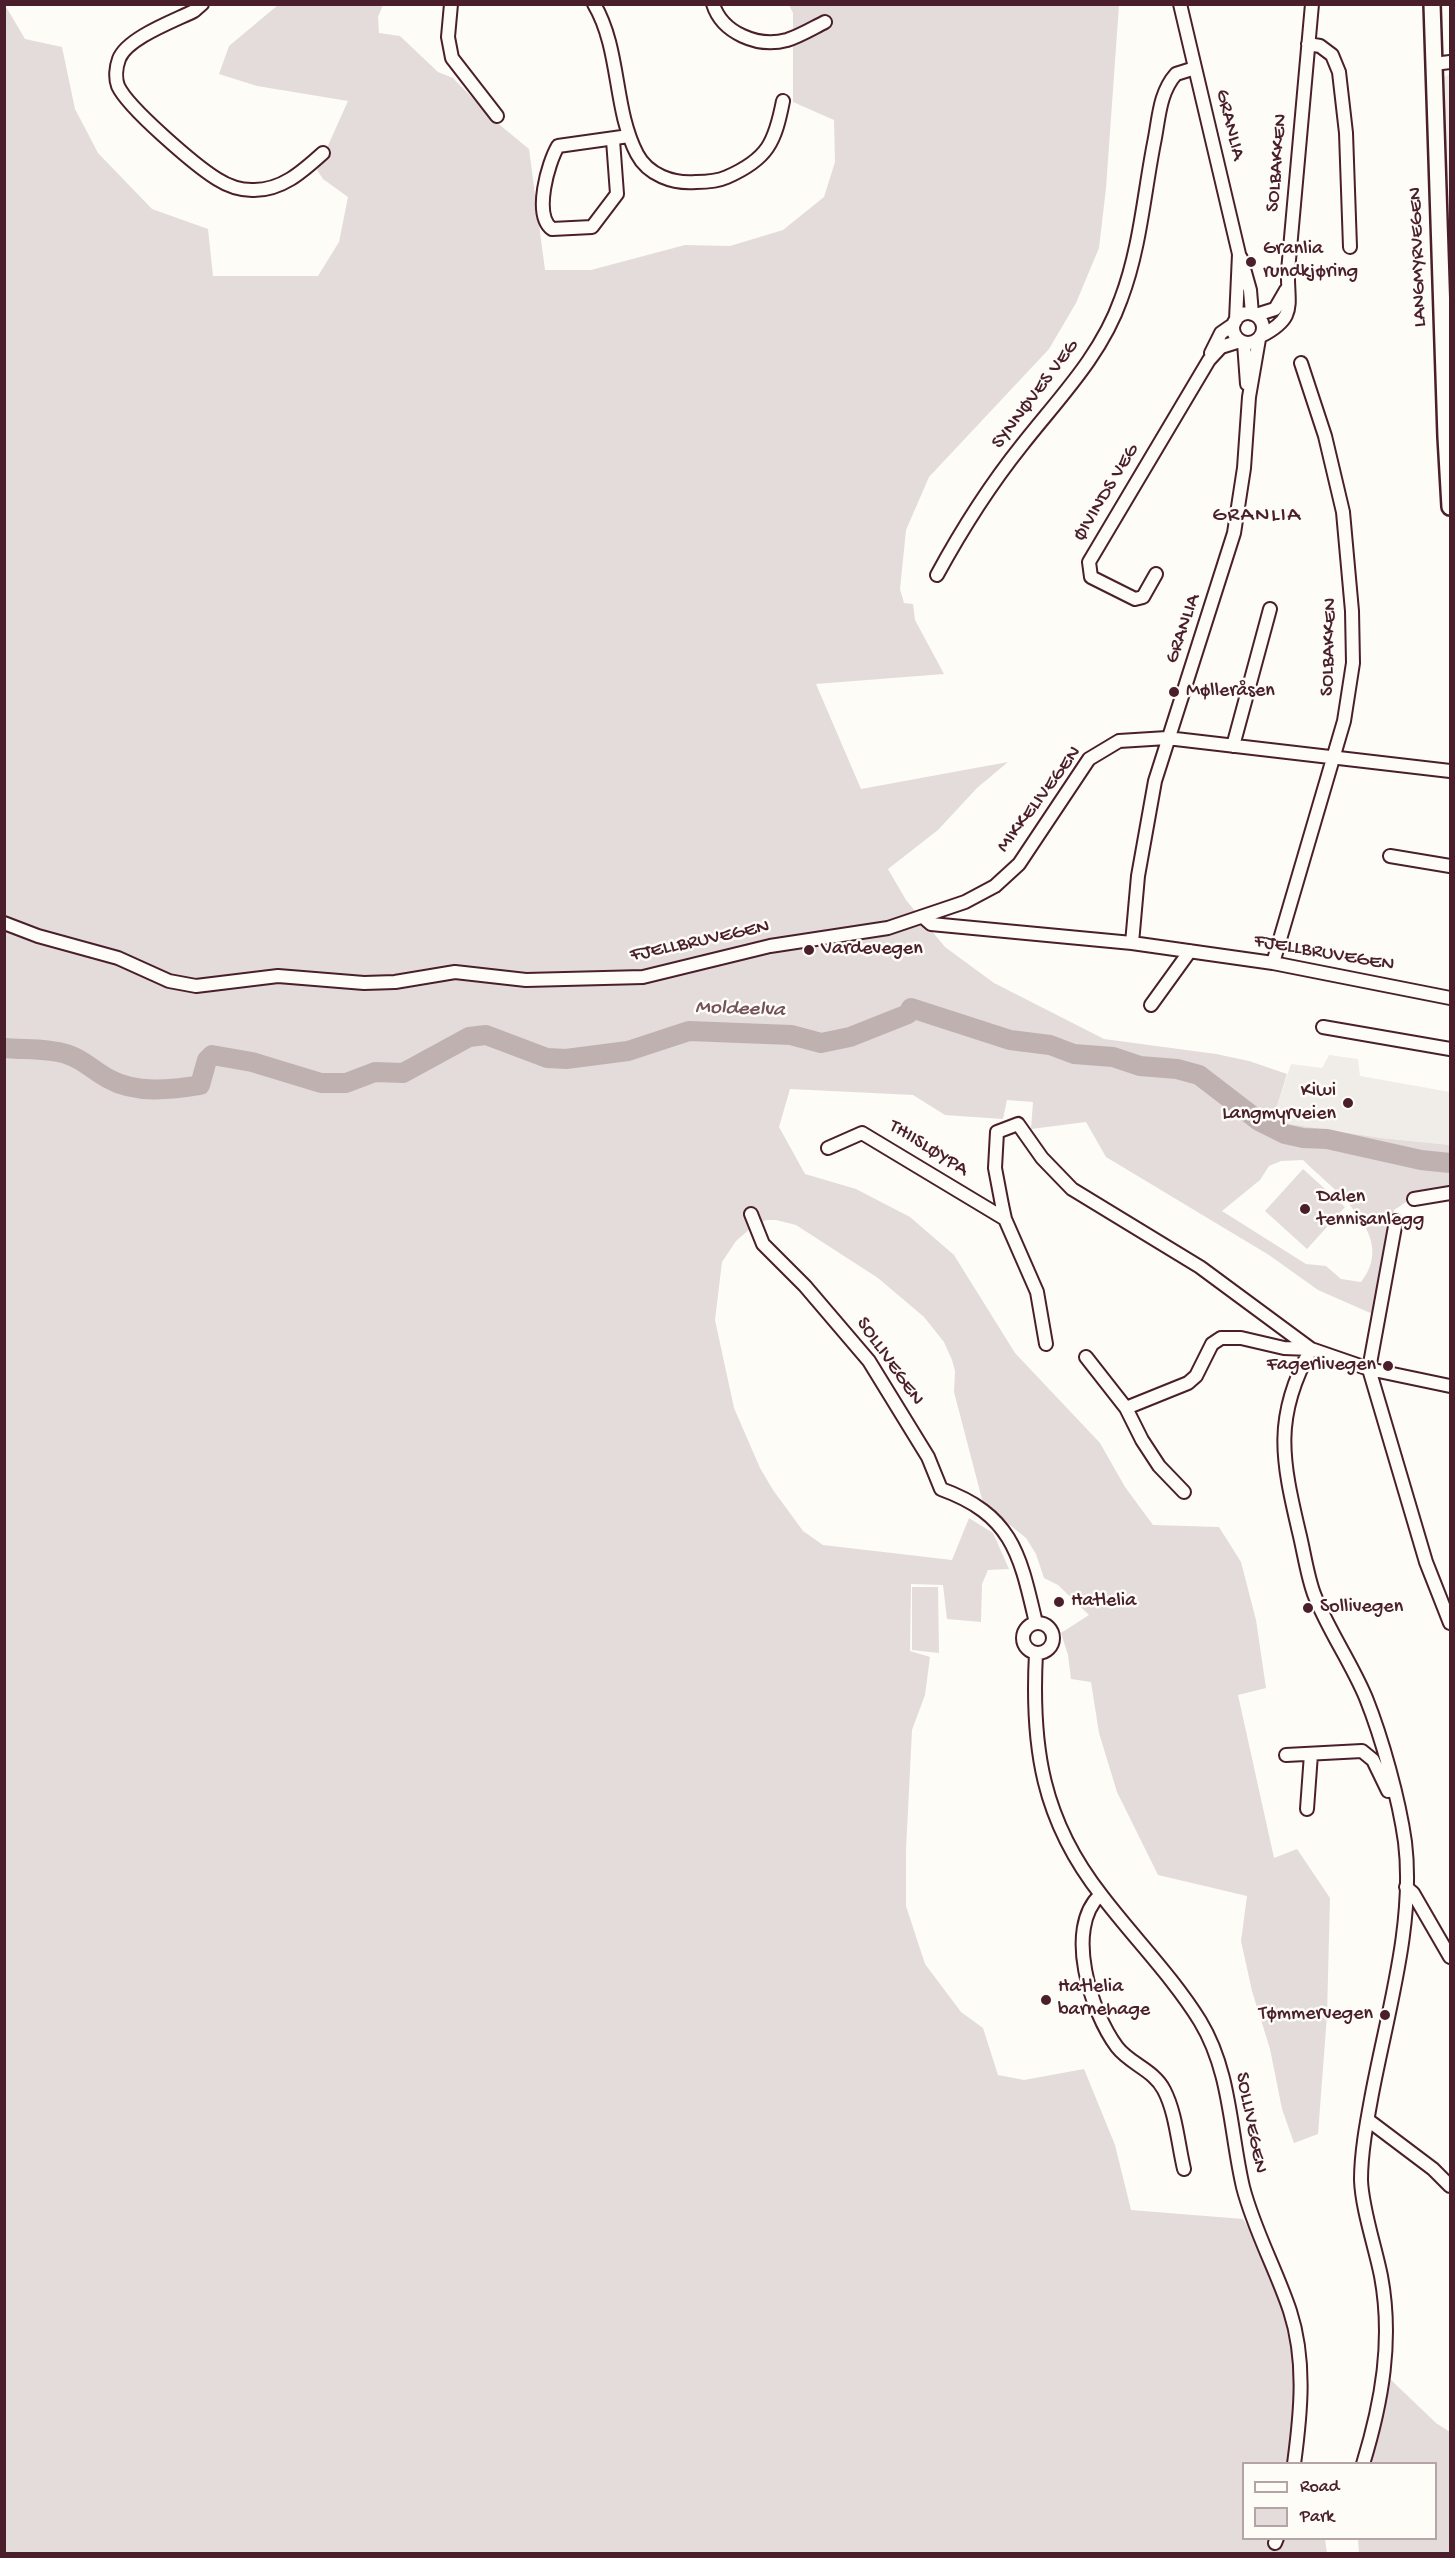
<!DOCTYPE html>
<meta charset="utf-8">
<style>
body{margin:0}
#map{position:relative;width:1455px;height:2558px;overflow:hidden;background:#fdfcf7;font-family:"Gochi Hand",sans-serif}
canvas{display:block}
.frame{position:absolute;inset:0;border:6px solid #4a1f2b;pointer-events:none}
.legend{position:absolute;left:1242px;top:2462px;width:195px;height:78px;box-sizing:border-box;background:#fdfcf7;border:2px solid #b5a4a5;margin:0;padding:8px 10px;list-style:none;font-size:18px;color:#4a1f2b}
.legend li{display:flex;align-items:center;gap:12px;height:30px}
.legend b{width:30px;border:2px solid #b5a4a5}
</style>
<div id="map">
<canvas width="1455" height="2558"></canvas>
<div class="frame"></div>
<ul class="legend">
<li><b style="height:8px;background:#fdfcf7"></b>Road</li>
<li><b style="height:16px;background:#e3dcda"></b>Park</li>
</ul>
</div>
<script>
const ctx = document.querySelector('canvas').getContext('2d');
ctx.lineJoin = 'round';
function fillPath(path, color) {
  ctx.fillStyle = color;
  ctx.fill(path, 'evenodd');
}
function strokePath(path, color, width, dash) {
  ctx.strokeStyle = color;
  ctx.lineWidth = width;
  ctx.lineCap = dash ? 'butt' : 'round';
  ctx.setLineDash(dash || []);
  ctx.stroke(path);
}
function write(font, color, halo, rows, align = 'center') {
  ctx.font = font + ' "Gochi Hand",sans-serif';
  ctx.lineWidth = 5;
  ctx.setLineDash([]);
  ctx.textBaseline = 'middle';
  ctx.strokeStyle = halo;
  ctx.fillStyle = color;
  for (const [text, x, y, turn = 0] of rows) {
    ctx.save();
    ctx.translate(x, y);
    ctx.rotate((+turn || 0) * Math.PI / 180);
    ctx.textAlign = isNaN(turn) ? turn : align;
    if (halo) ctx.strokeText(text, 0, 0);
    ctx.fillText(text, 0, 0);
    ctx.restore();
  }
}
fillPath(new Path2D(`
 M1450 74V284L1445 234 1441 114 1443 77Z
 M1329 1055 1358 1059 1360 1076 1450 1092V1145L1381 1138 1277 1122 1273 1119 1291 1064 1322 1068Z`), '#f0ece8');
fillPath(new Path2D(`
 M5 5 25 39 62 47 75 109 98 153 152 209 208 229 213 276H318L339 242 348 197 323 179 317 170 348 101 257 86 219 74 229 46 278 5H383L378 17 379 33 400 36 438 72 453 78 495 121 529 149 545 270H591L685 245 730 246 783 230 824 197 835 162 834 120 793 102V13L789 5H1119L1106 188 1099 248 1076 303 1049 349 929 477 906 530 900 589 904 603 913 604 915 620 944 674 816 684 861 789 1008 762 977 788 938 830 888 869 906 900 945 947 994 983 1104 1039 1216 1054 1249 1061 1287 1074 1273 1119 1277 1122 1381 1138 1450 1145V1190L1417 1195 1394 1210 1375 1315 1318 1290 1269 1255 1106 1157 1086 1122 1031 1129 1033 1102 1007 1100 1003 1119 945 1115 913 1095 790 1089 779 1127 805 1174 856 1189 910 1217 954 1255 1015 1353 1100 1443 1125 1487 1153 1525 1219 1527 1241 1562 1256 1620 1266 1688 1238 1695 1274 1858 1297 1849 1330 1898 1327 2015 1318 2134 1294 2143 1282 2109 1270 2049 1252 1991 1241 1941 1247 1896 1158 1875 1117 1792 1099 1733 1091 1682 1071 1679 1068 1655 1061 1633 1089 1615 1058 1585 1044 1578 1036 1554 1026 1538 983 1503 954 1392 955 1371 952 1360 944 1342 924 1317 878 1278 796 1225 776 1220H766L751 1228 736 1241 722 1262 715 1320 734 1408 760 1468 773 1490 803 1531 823 1545 952 1560 969 1518 993 1533 1009 1569 988 1570 982 1584 981 1622 947 1619 943 1585 911 1584 910 1651 930 1657 925 1695 912 1730 906 1850V1906L925 1964 961 2012 983 2028 998 2075 1024 2080 1084 2069 1115 2145 1131 2210 1243 2219 1274 2270 1298 2355 1287 2463 1244 2464V2538L1325 2539 1327 2553 5 2554ZM1303 1160C1333 1190 1399 1235 1361 1282L1341 1279 1326 1266 1306 1264 1222 1211 1260 1180 1269 1166 1281 1161Z
 M1303 1169 1345 1207 1307 1249 1265 1211Z
 M912 1587H938L939 1653 912 1650Z
 M1390 2379 1436 2423 1450 2432V2553H1359L1358 2539 1436 2538V2464L1369 2463Z`), '#e3dcda');
strokePath(new Path2D(`
 M4 1048C25 1050 50 1048 69 1055 84 1060 95 1072 109 1079 136 1094 171 1090 200 1085L207 1060 212 1055 252 1062 321 1083H346L375 1072 403 1073 469 1037 486 1035 547 1058 566 1059 628 1051 689 1031 791 1035 821 1043 850 1037 908 1014 911 1008 1010 1040 1050 1045 1074 1054 1113 1057 1140 1066 1177 1069 1199 1075 1259 1121 1285 1134 1303 1138 1327 1139 1421 1160 1450 1163`), '#c0b1b1', 20);
const minor = new Path2D(`
 M202 4 194 11C174 21 127 38 119 59 116 67 115 78 118 86 128 108 196 166 217 179 228 186 240 190 252 190 281 191 302 172 323 153
 M451 4 448 37 452 58 497 116
 M594 4C621 50 613 108 637 154 648 175 673 184 696 182 705 182 718 181 727 177 768 159 775 142 783 101
 M713 4C722 33 758 48 787 40 800 36 813 28 825 22
 M1180 4 1239 254 1236 320
 M1308 44 1320 46 1332 55 1339 72 1346 133 1350 247
 M1434 64 1450 62
 M613 140 617 194 592 227 552 229C533 215 548 163 558 146L629 136
 M1241 258 1250 290 1252 314
 M1233 328a15 15 0 1 1 30 0a15 15 0 1 1-30 0Z
 M1256 315 1275 309 1286 290
 M1261 336C1298 317 1287 305 1288 271L1312 4
 M1244 343 1247 384
 M1211 353 1221 333 1234 324
 M1156 574 1143 597 1135 599 1091 577 1089 562 1209 360 1221 347 1240 341
 M937 575C962 529 990 485 1022 445 1058 399 1101 356 1121 299 1140 249 1144 194 1154 143 1159 119 1159 93 1176 74L1195 68
 M1233 746 1270 609
 M1390 856 1450 866
 M923 917 931 924 1132 943 1273 963 1450 998
 M4 923 38 936 118 958 169 981 196 986 278 976 364 983 395 982 455 972 526 980 643 977 770 946 888 928 965 902 995 886 1019 864 1089 759 1119 741 1167 738 1450 771
 M1132 943 1138 876 1155 781 1234 533 1244 468 1249 397 1259 339
 M1273 963 1344 721 1353 663 1352 611 1343 512 1325 436 1301 363
 M1151 1005 1190 951
 M1323 1027 1450 1049
 M828 1148 862 1133 1005 1219
 M1414 1199 1450 1193
 M751 1214 763 1244 805 1286 869 1361 928 1457 941 1489C1013 1515 1020 1555 1036 1623
 M1396 1221 1369 1369 1426 1562 1450 1623
 M1046 1344 1037 1292 1005 1219 1002 1205 995 1168 997 1132 1018 1124 1042 1158 1072 1189 1200 1267 1311 1349
 M1086 1357 1126 1408 1142 1440 1159 1466 1184 1492
 M1126 1408 1188 1383 1196 1376 1212 1344 1221 1338H1241L1284 1348 1311 1349
 M1023 1638a15 15 0 1 1 30 0a15 15 0 1 1-30 0Z
 M1036 1653C1031 1747 1042 1820 1102 1896 1134 1938 1172 1976 1200 2021 1231 2072 1230 2132 1243 2187 1254 2230 1276 2269 1290 2311 1306 2360 1301 2412 1294 2464
 M1286 1755 1362 1751 1373 1760 1388 1791
 M1307 1809 1311 1754
 M1406 1887 1413 1893 1450 1957
 M1100 1895C1064 1929 1091 2012 1117 2047 1130 2064 1154 2070 1164 2090 1176 2113 1178 2144 1184 2169
 M1368 2120 1433 2169 1450 2186
 M1363 2464C1382 2402 1393 2340 1381 2276 1375 2246 1362 2209 1361 2180 1361 2152 1367 2121 1372 2094 1387 2014 1415 1923 1405 1842 1399 1799 1382 1738 1366 1698 1351 1662 1328 1630 1314 1594 1307 1575 1304 1552 1299 1532 1282 1460 1273 1417 1311 1349L1369 1369 1450 1386
 M1275 2543 1277 2538`);
const major = new Path2D(`
 M1432 4 1446 437 1450 507`);
strokePath(minor, '#4a1f2b', 16);
strokePath(major, '#4a1f2b', 20);
strokePath(minor, '#fdfcf7', 12);
strokePath(major, '#fdfcf7', 15);
for (const [x, y, r, color] of [
 [1251,262,6,"#4a1f2b"],
 [1174,692,6,"#4a1f2b"],
 [809,950,6,"#4a1f2b"],
 [1348,1103,6,"#4a1f2b"],
 [1305,1209,6,"#4a1f2b"],
 [1388,1366,6,"#4a1f2b"],
 [1059,1602,6,"#4a1f2b"],
 [1308,1608,6,"#4a1f2b"],
 [1046,2000,6,"#4a1f2b"],
 [1385,2015,6,"#4a1f2b"]
]) {
  const dot = new Path2D();
  dot.arc(x, y, r, 0, 2 * Math.PI);
  ctx.fillStyle = color;
  ctx.fill(dot);
  strokePath(dot, '#fdfcf7', 2);
}
write('20px', '#4a1f2b', '#fdfcf7', [
 ["GRANLIA",1229,125,76],
 ["SOLBAKKEN",1278,163,-85],
 ["LANGMYRVEGEN",1419,257,-92],
 ["SYNNØVES VEG",1036,395,-53],
 ["ØIVINDS VEG",1107,493,-59],
 ["GRANLIA",1184,629,-71],
 ["SOLBAKKEN",1330,647,-88],
 ["MIKKELIVEGEN",1040,800,-53],
 ["FJELLBRUVEGEN",700,942,-12],
 ["FJELLBRUVEGEN",1324,954,10],
 ["THIISLØYPA",928,1149,32],
 ["SOLLIVEGEN",889,1362,55],
 ["SOLLIVEGEN",1250,2123,79]
]);
write('20px', '#4a1f2b', '#fdfcf7', [
 ["Granlia",1263,250],
 ["rundkjøring",1263,273],
 ["Mølleråsen",1186,692],
 ["Vardevegen",821,950],
 ["Kiwi",1336,1092,"right"],
 ["Langmyrveien",1336,1115,"right"],
 ["Dalen",1317,1198],
 ["tennisanlegg",1317,1221],
 ["Fagerlivegen",1376,1366,"right"],
 ["Hatlelia",1071,1602],
 ["Sollivegen",1320,1608],
 ["Hatlelia",1058,1988],
 ["barnehage",1058,2011],
 ["Tømmervegen",1373,2015,"right"]
], 'left');
write('italic 21px', '#73525a', '#fdfcf7', [
 ["Moldeelva",740,1010,2]
]);
ctx.letterSpacing = '1.5px';
write('22px', '#4a1f2b', '#fdfcf7', [
 ["GRANLIA",1257,517]
]);
ctx.letterSpacing = '0px';
</script>
